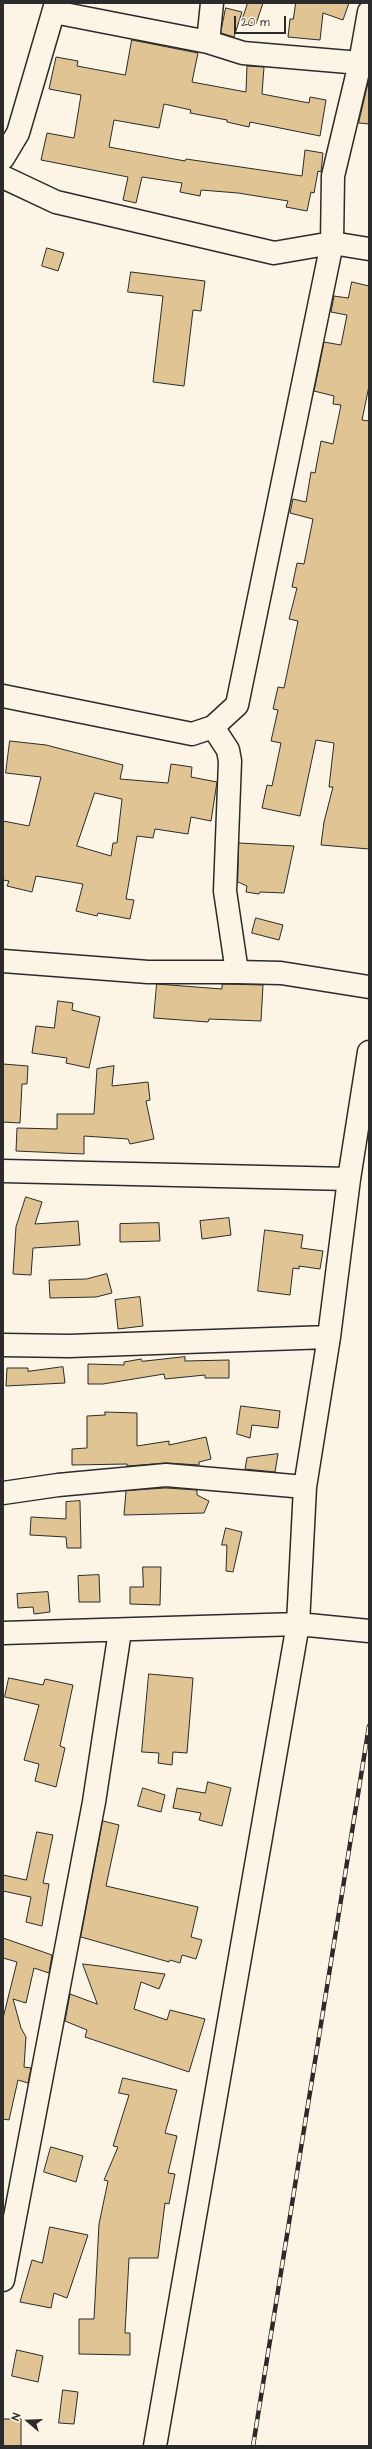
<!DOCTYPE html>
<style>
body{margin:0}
#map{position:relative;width:372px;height:2449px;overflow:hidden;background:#fcf5e5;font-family:"Architects Daughter",sans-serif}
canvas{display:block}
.frame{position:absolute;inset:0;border:4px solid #2b2b2b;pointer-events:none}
.north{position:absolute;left:8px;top:2401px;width:40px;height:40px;-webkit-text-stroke:3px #fcf5e5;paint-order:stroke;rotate:289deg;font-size:11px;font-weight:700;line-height:16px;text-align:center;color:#2b2b2b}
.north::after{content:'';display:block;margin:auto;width:14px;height:18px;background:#2b2b2b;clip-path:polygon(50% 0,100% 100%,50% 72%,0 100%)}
.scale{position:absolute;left:234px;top:16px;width:52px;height:18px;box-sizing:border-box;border:2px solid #2b2b2b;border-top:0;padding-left:5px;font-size:12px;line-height:14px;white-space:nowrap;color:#2b2b2b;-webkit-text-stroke:3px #fcf5e5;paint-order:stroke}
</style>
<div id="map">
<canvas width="372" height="2449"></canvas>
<div class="frame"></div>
<div class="north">N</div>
<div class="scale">20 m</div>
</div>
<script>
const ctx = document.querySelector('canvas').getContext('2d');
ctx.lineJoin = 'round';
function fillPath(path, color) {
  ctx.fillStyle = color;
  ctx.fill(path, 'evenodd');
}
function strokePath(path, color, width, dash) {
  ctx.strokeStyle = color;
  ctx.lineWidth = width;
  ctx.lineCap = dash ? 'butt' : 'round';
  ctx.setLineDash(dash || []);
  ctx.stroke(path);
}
const building = new Path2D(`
 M248 3H263L256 24 242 21Z
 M296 3H349L343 20 323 13 320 40 288 37 290 19H293Z
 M226 8 242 12 234 37 221 33Z
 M132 40 198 53 192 82 246 92 247 66 264 67 262 94 309 103 310 97 326 100 320 136 250 122 249 127 227 122V120L190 113 191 110 164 104 159 128 114 120 109 147 185 161 186 159 302 176 305 150 323 153 321 172 318 171 314 193 311 192 307 211 286 207 288 201 238 193 201 190 200 196 180 192 182 183 142 177 136 203 123 200 128 177 41 160 47 133 74 138 81 95 49 89 56 57 78 61 77 66 125 75Z
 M369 79V124L359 123Z
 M47 248 64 253 58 271 42 266Z
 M131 272 205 281 201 311 193 310 184 386 153 382 163 296 128 292Z
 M352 282 369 286V386L362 420 369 421V849L321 845 324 822 333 787H329L334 743 316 740 300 816 262 808 267 785 272 786 281 743 271 741 278 710 273 709 278 687 284 688 298 621 289 619 297 588 292 587 297 563 304 564 313 519 290 513 293 499 306 502 311 472 315 473 321 441 333 444 341 405 333 404 334 396 314 391 324 342 341 345 347 315 331 312 334 296 348 298Z
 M10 741 46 745 123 765 120 779 168 783 171 764 192 767 191 777 217 782 211 821 191 817 188 834 155 829 153 838 137 836 126 899 134 900 130 919 98 913 97 916 76 911 83 884 36 876 32 892 7 886 9 881 3 880V821L29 826 41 777 6 773ZM95 793 122 799 117 843H113L111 856 77 846Z
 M239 843 294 846 284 893 260 892 259 894 246 892 247 886 238 882Z
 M256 918 283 925 279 940 252 933Z
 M157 984 222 989V984L263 985 261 1021 209 1019 208 1022 154 1018Z
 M58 1001 73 1003 72 1010 100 1017 89 1068 66 1063 67 1058 32 1053 36 1026 54 1028Z
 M3 1064 28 1066 27 1084H22L20 1123 3 1122Z
 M114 1066 112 1086 148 1082 150 1100 146 1101 154 1139 130 1144 128 1139 84 1136V1154L16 1151 17 1128 57 1129V1114H94L97 1069Z
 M26 1197 42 1202 35 1224 78 1221 80 1245 33 1248 31 1275 13 1274 16 1227Z
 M229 1218 231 1235 202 1239 200 1221Z
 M159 1223 160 1241 120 1242V1224Z
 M265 1230 303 1235 301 1248 323 1251 320 1269 299 1266V1269L293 1268 290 1295 258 1291Z
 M107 1274 112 1293 96 1297 50 1298 49 1280 86 1279Z
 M140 1297 143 1326 118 1329 115 1300Z
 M185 1357V1361L229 1360V1378H205V1375L165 1379 164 1374 103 1384H88V1364L124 1365V1362L141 1359 142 1361Z
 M63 1367 65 1383 6 1386 7 1368H28V1371Z
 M241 1406 280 1411 278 1428 252 1425 250 1438 237 1434Z
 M105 1412 137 1413V1446L169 1441V1445L206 1437 211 1459 199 1462V1465L167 1463 127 1466V1464L72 1465V1449L87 1448V1416L105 1415Z
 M278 1454 275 1472 245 1469 247 1458Z
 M166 1488 197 1490V1495L209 1501 204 1513 124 1515 126 1491Z
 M80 1501 81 1548H67L66 1537 30 1535 31 1517 66 1519V1502Z
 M226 1528 242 1532 233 1572 226 1571 227 1545H222Z
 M143 1567H161L160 1605 130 1604V1587H143Z
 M99 1575 100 1602H79L78 1576Z
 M48 1592 50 1612 34 1614 33 1607 18 1608 17 1594Z
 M149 1674 193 1678 187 1753 173 1752 172 1765 158 1763 159 1753 142 1752Z
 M9 1678 43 1685 45 1679 73 1685 60 1746 65 1748 56 1787 35 1781 39 1764 24 1760 39 1705 5 1697Z
 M208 1782 231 1788 222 1826 199 1820 201 1813 173 1808 177 1788 205 1793Z
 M143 1788 165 1795 161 1812 138 1806Z
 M103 1821 119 1825 106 1886 198 1907 191 1937 202 1940 196 1959 182 1955 180 1963 170 1960 169 1962 81 1937Z
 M37 1832 53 1835 43 1883 49 1884 42 1926 26 1922 31 1897 3 1891V1875L26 1880Z
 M3 1938 52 1955 49 1973 34 1968 26 2003 13 1999 21 2028 26 2037 24 2067 31 2068 28 2083 18 2080 9 2120 3 2119V2018L17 1962 3 1958Z
 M83 1964 165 1974 159 1989 141 1982 134 2009 167 2020 170 2010 205 2019 189 2072 85 2037 87 2030 65 2021 70 1994 97 2004Z
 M123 2078 177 2090 165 2133 177 2136 168 2173 175 2174 169 2204 165 2203 158 2258H129L125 2333H130V2355L79 2354V2319H94L99 2224 108 2181 104 2180 118 2147 113 2146 129 2095 119 2093Z
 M51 2147 83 2156 76 2182 44 2172Z
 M50 2227 88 2235 67 2298 54 2293 51 2308 20 2302 32 2260 42 2263Z
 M17 2350 43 2356 38 2382 12 2376Z
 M63 2390 78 2392 74 2424 59 2423Z
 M3 2419H21V2446H3Z`);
fillPath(building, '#e0c494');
strokePath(building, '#2b2b2b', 1);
const minor = new Path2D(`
 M54 12 208 42 243 53 360 63
 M208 42 212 3
 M3 158 18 133 56 3
 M3 177 56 202 274 253 332 243 369 249
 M3 696 192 734 213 727 237 705 332 243 333 176 360 63 369 12
 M213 727 228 750 230 761 225 891 237 972 281 973 369 987
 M3 961 148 972H237
 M3 1171 349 1179
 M3 1345 69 1346 329 1337
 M3 1493 58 1485 166 1475 305 1487
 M3 1633 298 1624 369 1631
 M3 2280 94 1802 120 1631
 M155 2446 298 1624 305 1487 329 1337 349 1179 369 1052`);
strokePath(minor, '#2b2b2b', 25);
strokePath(minor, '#fcf5e5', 22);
const rail = new Path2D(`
 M253 2446 369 1726`);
strokePath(rail, '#2b2b2b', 4.5);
strokePath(rail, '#fcf5e5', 3, [9]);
</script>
